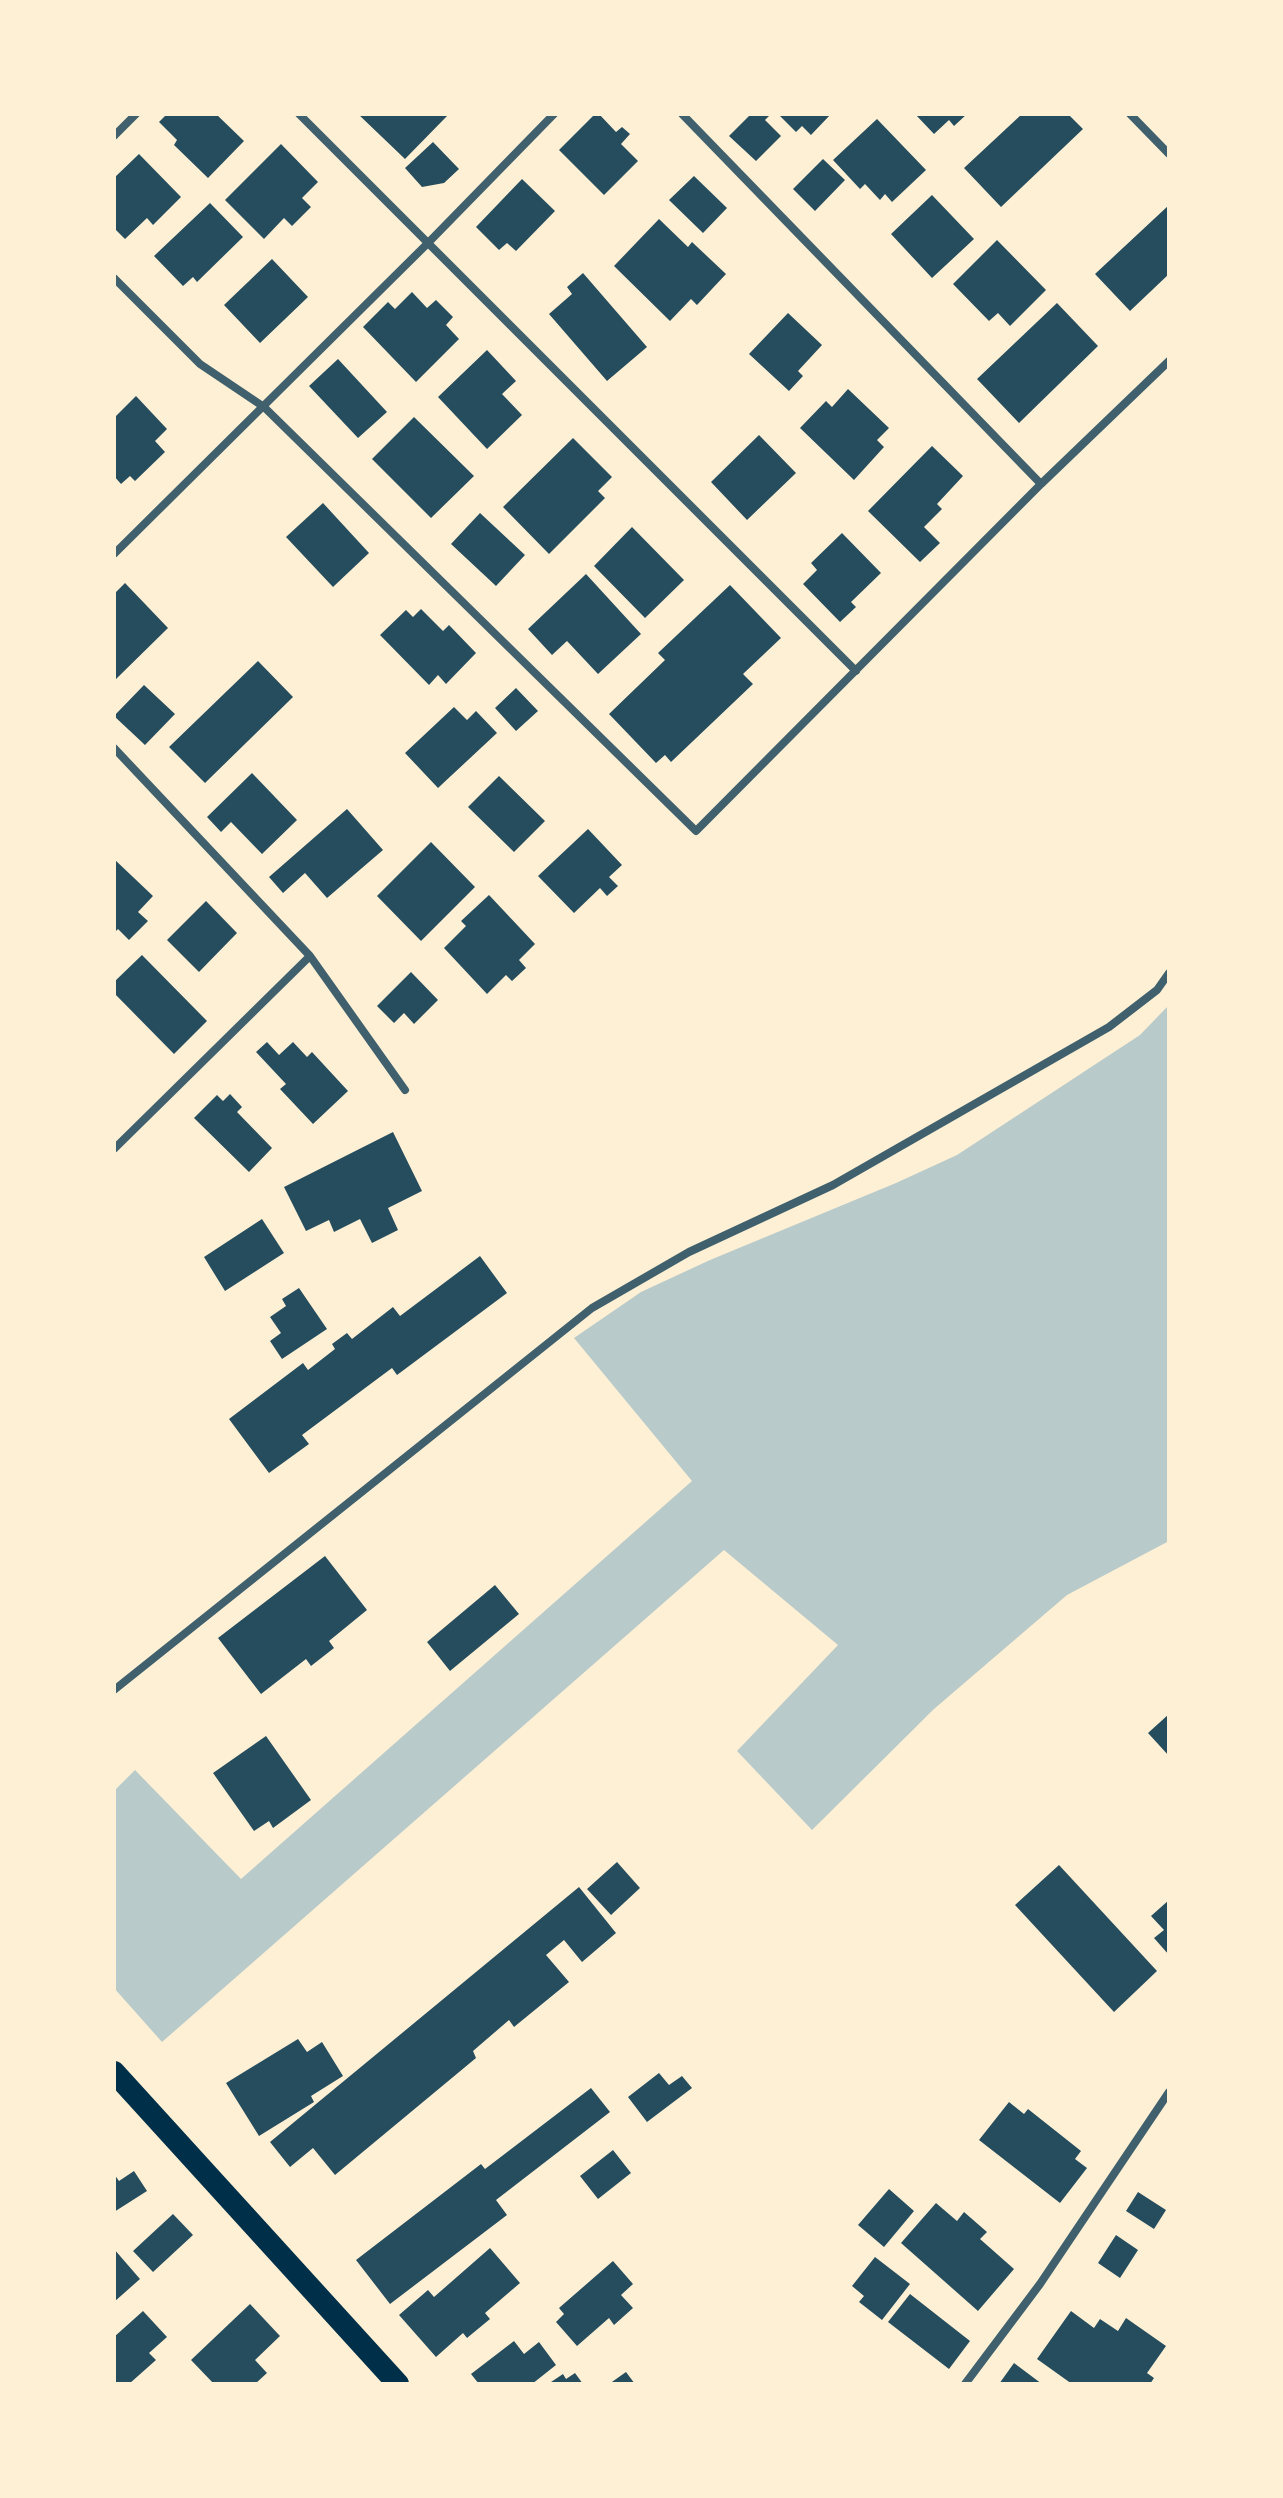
<!DOCTYPE html>
<style>
body{margin:0}
#map{position:relative;width:1283px;height:2498px;overflow:hidden;background:#fdf0d5;font-family:"Roboto Condensed",sans-serif}
canvas{display:block}
.frame{position:absolute;inset:0;border:116px solid #fdf0d5;pointer-events:none}
</style>
<div id="map">
<canvas width="1283" height="2498"></canvas>
<div class="frame"></div>
</div>
<script>
const ctx = document.querySelector('canvas').getContext('2d');
ctx.lineJoin = 'round';
function fillPath(path, color) {
  ctx.fillStyle = color;
  ctx.fill(path, 'evenodd');
}
function strokePath(path, color, width, dash) {
  ctx.strokeStyle = color;
  ctx.lineWidth = width;
  ctx.lineCap = dash ? 'butt' : 'round';
  ctx.setLineDash(dash || []);
  ctx.stroke(path);
}
fillPath(new Path2D(`
 M1169 1005V1541L1067 1595 934 1709 812 1830 737 1751 838 1645 724 1550 162 2042 114 1988V1791L135 1770 241 1879 692 1481 574 1338 641 1292 710 1260 896 1183 957 1155 1140 1035Z`), '#b9caca');
fillPath(new Path2D(`
 M167 114H216L244 141 208 178 174 145 177 140 159 122Z
 M358 114H449L405 159Z
 M595 114H599L616 132 622 127 630 134 621 144 638 161 604 195 559 150Z
 M751 114H767L769 116 765 120 781 136 756 161 729 136Z
 M778 114H831L811 135 802 126 796 132Z
 M915 114H967L954 126 949 120 934 134Z
 M1022 114H1068L1083 129 1001 207 964 168Z
 M877 119 926 170 892 202 885 194 880 200 865 184 860 189 833 160Z
 M433 142 459 169 444 183 422 187 405 168Z
 M281 144 318 182 302 198 311 207 292 226 284 218 264 239 225 200Z
 M139 154 181 197 153 225 147 218 125 239 114 228V178Z
 M823 159 845 180 815 211 793 189Z
 M694 176 727 208 703 233 669 200Z
 M522 179 555 211 516 251 507 243 499 250 476 227Z
 M932 195 974 239 932 278 891 234Z
 M210 203 243 237 197 282 193 277 183 286 154 256Z
 M1169 205V274L1130 311 1095 274Z
 M659 219 688 247 692 242 726 274 697 305 691 299 670 321 614 266Z
 M997 240 1046 290 1010 326 998 313 989 321 953 284Z
 M272 259 308 297 260 343 224 305Z
 M583 273 647 347 607 381 549 314 572 294 567 287Z
 M412 292 427 308 436 300 453 317 446 325 459 339 416 382 363 327 388 302 395 309Z
 M1057 303 1098 346 1019 423 977 379Z
 M788 313 822 345 798 371 803 376 789 391 749 354Z
 M487 350 516 381 502 394 522 415 487 449 438 397Z
 M338 359 387 412 358 438 309 386Z
 M848 389 889 428 877 440 884 447 854 480 800 428 826 401 832 407Z
 M136 396 167 429 155 441 165 452 135 481 130 476 121 484 114 476V418Z
 M414 417 474 476 431 518 372 459Z
 M759 435 796 473 747 520 711 482Z
 M573 438 612 477 598 491 605 498 549 554 503 507Z
 M932 446 963 476 937 504 942 509 924 527 940 543 920 562 868 511Z
 M323 503 369 553 333 587 286 537Z
 M480 513 525 555 496 586 451 544Z
 M632 527 684 580 645 618 594 566Z
 M842 533 881 573 851 602 856 607 840 622 803 584 817 570 811 563Z
 M586 574 641 634 598 674 567 641 552 655 528 629Z
 M125 583 168 628 114 681V594Z
 M730 585 781 638 743 674 753 684 671 762 665 755 656 763 609 714 665 660 658 653Z
 M421 609 443 631 449 625 476 653 446 684 438 675 429 685 380 635 406 610 413 617Z
 M258 661 293 697 205 783 169 747Z
 M144 685 175 714 145 745 114 716Z
 M516 688 538 711 516 731 495 708Z
 M454 707 467 720 476 711 497 733 438 788 405 753Z
 M252 773 297 820 262 854 231 822 221 832 207 817Z
 M499 776 545 821 514 852 468 807Z
 M347 809 383 850 327 898 305 873 283 893 269 877Z
 M588 829 622 865 609 877 618 886 607 896 600 888 574 913 538 876Z
 M431 842 475 887 421 941 377 896Z
 M114 859 153 896 138 912 148 921 129 940 118 929 114 933Z
 M489 895 535 944 519 960 526 968 512 981 506 975 487 994 444 948 466 926 461 921Z
 M206 901 237 933 199 972 167 940Z
 M142 955 207 1021 174 1054 114 993V982Z
 M411 972 438 1000 414 1024 404 1013 394 1023 377 1006Z
 M267 1042 279 1055 293 1042 307 1057 312 1052 348 1091 313 1124 280 1089 286 1084 256 1052Z
 M230 1094 242 1107 237 1112 272 1148 249 1172 194 1118 217 1095 223 1101Z
 M393 1132 422 1191 388 1208 398 1230 372 1243 360 1219 334 1232 329 1220 306 1231 284 1187Z
 M262 1219 284 1253 225 1291 204 1257Z
 M480 1256 507 1293 397 1375 392 1368 302 1435 309 1444 269 1473 229 1419 303 1363 308 1370 335 1349 332 1344 347 1333 352 1339 393 1307 400 1316Z
 M299 1288 327 1329 282 1359 270 1341 281 1333 270 1317 286 1306 282 1299Z
 M325 1556 367 1610 329 1641 334 1648 311 1666 306 1659 261 1694 218 1638Z
 M495 1585 519 1614 450 1671 427 1642Z
 M1169 1714V1756L1148 1733Z
 M266 1736 311 1800 273 1828 269 1821 254 1831 213 1773Z
 M617 1862 640 1888 611 1915 587 1889Z
 M1059 1865 1157 1971 1114 2012 1015 1905Z
 M579 1887 616 1933 582 1962 564 1940 546 1955 569 1982 514 2027 509 2020 473 2051 476 2058 335 2175 313 2148 290 2167 270 2142Z
 M1169 1900V1955L1154 1938 1164 1930 1151 1916Z
 M298 2039 307 2052 322 2042 343 2076 311 2096 314 2102 259 2136 226 2083Z
 M659 2073 669 2085 682 2076 692 2088 647 2122 628 2097Z
 M591 2088 610 2112 496 2200 507 2215 390 2304 356 2260 481 2164 485 2169Z
 M1009 2102 1024 2114 1028 2109 1081 2151 1075 2159 1087 2168 1060 2203 979 2140Z
 M613 2150 631 2173 598 2199 580 2176Z
 M134 2171 147 2191 114 2212V2174L119 2181Z
 M889 2189 914 2211 884 2247 858 2225Z
 M1138 2192 1166 2210 1154 2229 1126 2211Z
 M936 2203 957 2221 964 2212 987 2232 980 2239 1014 2269 978 2311 901 2243Z
 M173 2214 193 2235 153 2272 133 2251Z
 M1116 2235 1138 2250 1120 2278 1098 2263Z
 M490 2248 520 2283 485 2313 490 2319 467 2338 463 2333 436 2357 399 2315 428 2290 434 2297Z
 M114 2249 140 2279 114 2302Z
 M875 2257 910 2284 882 2320 859 2302 864 2296 852 2286Z
 M613 2261 633 2284 621 2295 633 2308 614 2325 609 2318 577 2346 556 2322 564 2314 559 2308Z
 M910 2294 970 2341 949 2369 888 2322Z
 M250 2304 280 2336 255 2360 267 2373 255 2384H214L191 2360Z
 M143 2311 167 2337 149 2353 156 2360 129 2384H114V2337Z
 M1071 2311 1094 2328 1100 2319 1118 2331 1126 2318 1166 2346 1147 2373 1154 2378 1150 2384H1072L1037 2359Z
 M514 2341 524 2354 539 2342 556 2365 532 2384H479L471 2374Z
 M1014 2363 1042 2384H999Z
 M626 2372 635 2384H609Z
 M575 2373 583 2384H548L563 2374 566 2379Z`), '#264d5e');
strokePath(new Path2D(`
 M299 114 856 671
 M682 114 1041 484
 M1130 114 1169 154
 M114 136 136 114
 M114 278 200 364 264 407 696 831 1041 484 1169 361
 M114 554 428 243 554 114
 M114 748 310 956 114 1149
 M310 956 405 1090
 M114 1690 592 1308 689 1252 833 1185 1109 1027 1157 990 1169 973
 M965 2384 1040 2284 1169 2092`), '#3f606c', 8);
strokePath(new Path2D(`
 M114 2072 398 2384`), '#003049', 22);
</script>
